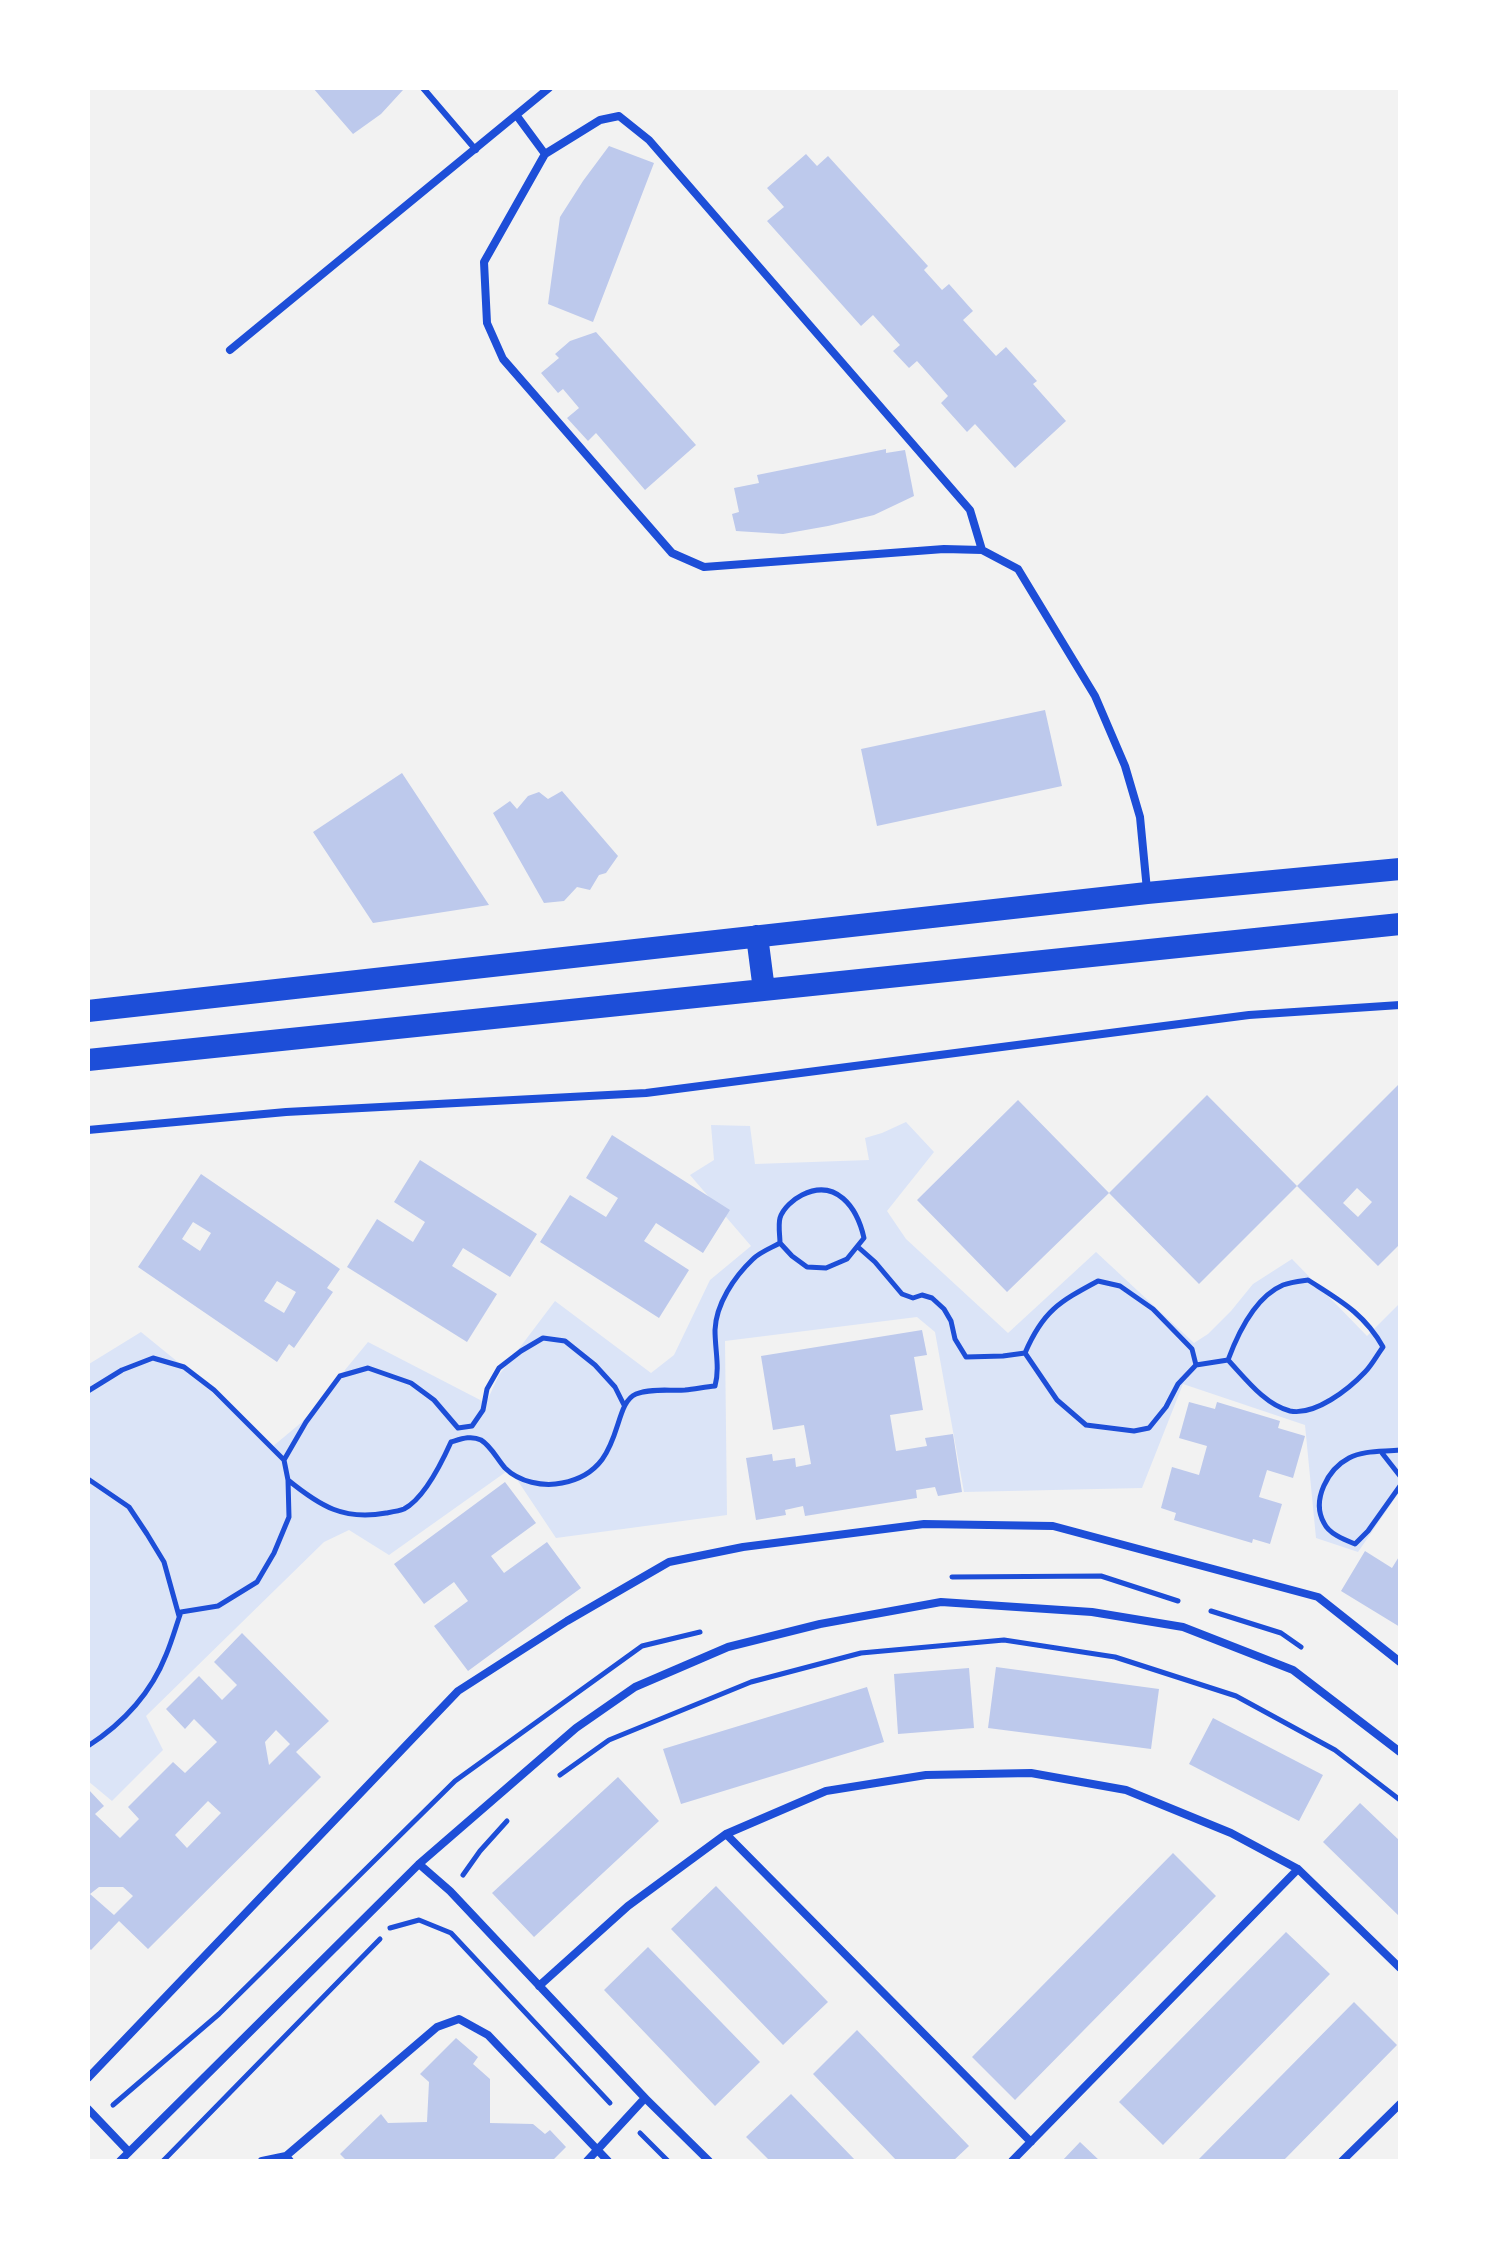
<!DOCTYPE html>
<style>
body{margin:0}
#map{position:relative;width:1488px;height:2249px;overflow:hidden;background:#f2f2f2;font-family:Lato,sans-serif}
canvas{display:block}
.frame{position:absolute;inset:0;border:90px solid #fff;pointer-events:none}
</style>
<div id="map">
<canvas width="1488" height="2249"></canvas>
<div class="frame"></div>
</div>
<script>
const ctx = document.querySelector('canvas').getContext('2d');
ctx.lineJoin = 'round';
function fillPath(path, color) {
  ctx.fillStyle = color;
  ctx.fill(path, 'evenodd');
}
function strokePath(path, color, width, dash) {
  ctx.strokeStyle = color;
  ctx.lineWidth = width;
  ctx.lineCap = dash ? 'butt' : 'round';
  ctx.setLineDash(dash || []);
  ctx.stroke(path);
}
fillPath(new Path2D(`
 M906 1122 934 1152 887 1211 906 1239 1008 1333 1096 1252 1194 1343 1208 1334 1231 1311 1253 1284 1292 1259 1367 1336 1400 1303V1491L1358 1552 1316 1538 1305 1425 1183 1384 1142 1488 964 1492 935 1332 917 1317 725 1341 727 1515 556 1538 510 1469 389 1555 349 1530 324 1542 146 1716 163 1750 112 1801 88 1781 89 1364 141 1332 184 1367 272 1447 302 1422 368 1342 486 1403 499 1375 555 1301 651 1373 674 1355 710 1280 751 1246 690 1175 714 1160 711 1125 750 1126 755 1164 869 1160 865 1138 882 1133Z`), '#dbe4f7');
fillPath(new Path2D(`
 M313 88H400L403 90 381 114 353 134Z
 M609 146 654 163 593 322 548 304 560 217 583 181Z
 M806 154 817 166 828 156 928 266 924 270 942 290 949 284 973 311 963 320 996 356 1006 347 1037 381 1033 384 1066 421 1015 468 975 424 967 432 941 403 948 396 917 361 909 368 893 351 900 345 873 315 861 326 767 221 784 207 767 188Z
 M596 332 696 445 645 490 596 433 588 441 567 418 579 408 563 389 558 393 541 373 559 358 555 354 570 341Z
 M886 449V453L905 450 914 496 874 515 828 526 783 534 736 531 732 514 739 512 734 488 759 483 757 475Z
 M1045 710 1062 786 877 826 861 749Z
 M402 773 489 905 373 923 313 832Z
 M562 791 618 856 606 873 599 875 590 890 577 887 564 901 544 903 493 813 510 801 517 809 528 796 539 792 548 799Z
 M1400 1083V1244L1378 1266 1297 1186 1199 1284 1109 1193 1207 1095 1297 1186ZM1357 1188 1372 1202 1358 1217 1343 1203Z
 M1018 1100 1109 1193 1007 1292 917 1200Z
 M612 1135 730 1210 703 1253 656 1223 644 1241 689 1270 659 1318 540 1242 570 1195 606 1217 618 1198 586 1178Z
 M420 1160 537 1234 510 1277 463 1248 452 1266 497 1294 467 1342 347 1267 377 1219 413 1242 425 1222 394 1202Z
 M201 1174 340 1269 327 1288 333 1292 294 1348 289 1344 277 1362 138 1267ZM193 1222 211 1233 200 1251 182 1239ZM277 1281 296 1292 284 1313 264 1301Z
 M922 1330 927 1355 914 1357 923 1410 890 1415 896 1451 927 1446 925 1438 953 1434 962 1492 938 1496 935 1487 916 1490 917 1498 805 1516 803 1506 785 1510 786 1515 756 1520 746 1458 772 1454 773 1461 795 1458 796 1467 811 1464 804 1425 773 1430 761 1356Z
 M1189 1402 1215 1409 1217 1402 1280 1421 1278 1428 1305 1436 1293 1478 1267 1470 1259 1497 1282 1504 1270 1544 1253 1539 1252 1543 1174 1520 1176 1513 1161 1508 1172 1467 1199 1475 1207 1446 1179 1438Z
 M505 1482 536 1523 491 1556 504 1573 547 1542 581 1588 468 1671 434 1626 468 1601 454 1582 424 1604 394 1564Z
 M1365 1551 1392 1568 1400 1555V1627L1341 1591Z
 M242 1633 329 1721 296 1752 321 1777 148 1949 119 1921 91 1950 88 1947V1789L104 1806 95 1814 120 1838 139 1819 128 1807 173 1762 185 1773 217 1742 194 1719 185 1729 166 1709 199 1676 222 1700 237 1685 214 1662ZM276 1730 290 1744 269 1765 265 1742ZM208 1801 221 1813 187 1848 175 1835ZM99 1887H123L133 1896 114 1915 90 1894Z
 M996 1667 1159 1689 1151 1749 988 1728Z
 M969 1668 974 1728 898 1734 894 1674Z
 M867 1687 884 1742 681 1804 663 1749Z
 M1213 1718 1323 1775 1299 1821 1189 1764Z
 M618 1777 659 1821 534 1937 492 1893Z
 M1360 1803 1400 1841V1917L1323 1842Z
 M1173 1853 1216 1896 1015 2100 972 2057Z
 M716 1886 828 2002 783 2045 671 1929Z
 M1286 1932 1330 1974 1163 2145 1119 2102Z
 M648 1947 760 2062 715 2106 604 1990Z
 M1354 2002 1397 2045 1283 2161H1197Z
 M857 2030 969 2146 953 2161H897L813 2074Z
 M456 2038 478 2057 473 2064 490 2079V2123L533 2124 545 2134 550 2130 566 2147 552 2161H347L340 2154 381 2114 388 2123 427 2122 429 2082 420 2074Z
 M791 2094 856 2161H770L746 2137Z
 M1080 2142 1100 2161H1062Z`), '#bdc9ec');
strokePath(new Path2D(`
 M858 1247 875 1262 902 1294 913 1298 922 1295 932 1298 944 1309 951 1321 955 1339 966 1357 1003 1356 1025 1353
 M1308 1280C1339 1300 1364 1313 1383 1347 1377 1355 1372 1365 1365 1372 1349 1389 1315 1416 1290 1411 1265 1405 1245 1378 1228 1360 1238 1333 1255 1297 1283 1285 1291 1282 1301 1281 1308 1280Z
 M1196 1365 1192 1349 1153 1309 1120 1286 1098 1281C1059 1302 1043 1311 1025 1353L1057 1400 1086 1425 1134 1431 1149 1428 1166 1407 1178 1384 1196 1365 1228 1360
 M88 1391 122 1370 153 1358 184 1367 214 1390 284 1460 288 1480 289 1517 274 1553 257 1582 218 1606 181 1612C176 1626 172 1641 166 1655 151 1693 122 1724 88 1746
 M1400 1450C1384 1452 1364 1450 1349 1458 1328 1469 1311 1500 1324 1523 1329 1534 1345 1540 1355 1544L1368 1531 1400 1486
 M1382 1453 1400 1476
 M284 1460 306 1422 340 1376 368 1368 411 1383 434 1400 458 1428 472 1426 483 1410 487 1389 499 1368 521 1351 543 1338 565 1341 595 1365 615 1387 624 1405
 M88 1479 129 1507 147 1534 164 1562 179 1616
 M288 1480C320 1506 344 1521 386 1513 392 1512 399 1511 404 1509 425 1498 442 1462 451 1442 461 1439 471 1435 481 1440 491 1446 497 1459 505 1468 519 1482 543 1487 562 1483 626 1471 610 1405 636 1394 651 1388 670 1391 685 1390 695 1389 705 1387 715 1386 720 1368 715 1350 715 1330 716 1304 734 1277 753 1259 760 1252 771 1248 780 1243L792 1256 807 1267 826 1268 847 1259 864 1238C857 1207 836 1178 802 1195 794 1199 783 1208 780 1218 778 1225 780 1236 780 1243
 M952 1577 1101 1576 1178 1601
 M1211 1611 1281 1633 1301 1647
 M560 1775 609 1740 751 1682 861 1653 1004 1640 1115 1657 1236 1696 1335 1750 1400 1800
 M463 1875 480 1851 507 1821
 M390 1928 419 1920 451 1933 610 2103
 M113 2105 219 2014 455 1781 642 1646 700 1632
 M640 2133 668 2161
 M163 2161 380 1939`), '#1d4ed8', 5);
strokePath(new Path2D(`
 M423 88 476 150`), '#1d4ed8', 6);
strokePath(new Path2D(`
 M517 116 545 154 600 120 619 116 649 140 970 510 982 550
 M545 154 484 262 487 323 503 359 672 553 704 567 944 549 982 550 1018 569 1095 696 1125 766 1140 817 1147 890
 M230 350 549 88
 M88 1130 286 1112 646 1093 1249 1015 1400 1005
 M726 1834 1031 2142
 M419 1864 450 1891 645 2098 709 2161
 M539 1986 628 1906 726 1834 826 1791 926 1775 1031 1773 1126 1790 1231 1833 1298 1869 1400 1968
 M88 2078 458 1691 567 1621 669 1562 743 1547 924 1524 1053 1526 1318 1597 1400 1662
 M88 2109 129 2152
 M120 2161 419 1864 576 1728 635 1687 728 1647 820 1624 941 1602 1092 1612 1183 1627 1293 1670 1400 1752
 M262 2161 286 2156
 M290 2161 286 2156 437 2027 459 2019 488 2035 608 2161
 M587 2161 645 2098
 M1012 2161 1298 1869
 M1342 2161 1400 2104`), '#1d4ed8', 8);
strokePath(new Path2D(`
 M757 936 764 990
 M88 1011 1147 893 1400 869
 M88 1060 1400 924`), '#1d4ed8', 22);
</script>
